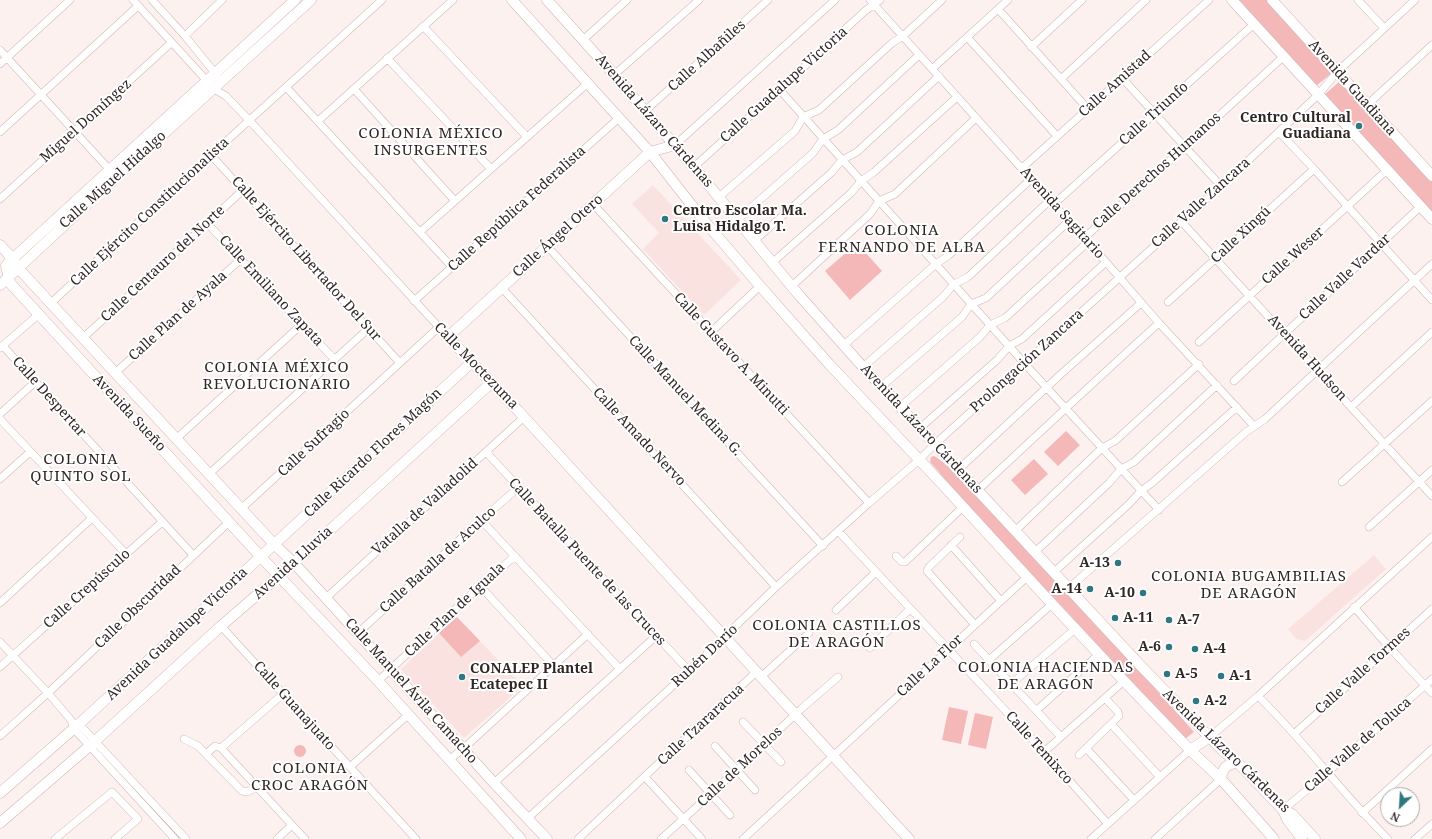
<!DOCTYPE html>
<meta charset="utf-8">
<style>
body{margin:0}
#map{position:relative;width:1432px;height:839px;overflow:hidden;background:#fdf1f0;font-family:"Noto Serif",serif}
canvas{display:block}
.north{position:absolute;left:1380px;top:787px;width:40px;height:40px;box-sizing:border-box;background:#fff;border:1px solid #ada8a8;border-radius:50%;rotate:205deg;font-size:11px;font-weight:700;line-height:16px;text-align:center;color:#312626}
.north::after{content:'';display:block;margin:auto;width:14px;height:18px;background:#307881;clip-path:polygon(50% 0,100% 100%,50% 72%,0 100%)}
</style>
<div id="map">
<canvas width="1432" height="839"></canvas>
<div class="north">N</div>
</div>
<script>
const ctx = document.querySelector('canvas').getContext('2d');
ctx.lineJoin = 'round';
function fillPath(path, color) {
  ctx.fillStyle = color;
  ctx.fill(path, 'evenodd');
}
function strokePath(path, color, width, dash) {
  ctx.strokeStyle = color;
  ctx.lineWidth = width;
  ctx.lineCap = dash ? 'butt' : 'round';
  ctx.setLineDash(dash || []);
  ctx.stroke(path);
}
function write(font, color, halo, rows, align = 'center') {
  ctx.font = font + ' "Noto Serif",serif';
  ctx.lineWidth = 4;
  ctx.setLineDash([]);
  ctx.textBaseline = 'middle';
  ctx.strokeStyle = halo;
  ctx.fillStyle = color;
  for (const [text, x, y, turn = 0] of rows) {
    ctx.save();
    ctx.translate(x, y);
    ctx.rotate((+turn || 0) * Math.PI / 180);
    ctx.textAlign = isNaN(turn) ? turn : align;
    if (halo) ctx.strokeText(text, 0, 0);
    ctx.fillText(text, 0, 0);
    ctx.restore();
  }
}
fillPath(new Path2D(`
 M653 185 741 280 704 315 643 249 659 233 632 204Z
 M1374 555 1386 569 1305 641 1296 639 1288 629Z
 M457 617 523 686 464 738 401 669Z`), '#fae2e1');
fillPath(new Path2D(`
 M1239 0H1268L1333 72 1316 86Z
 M1339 82 1432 180V213L1324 95Z
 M857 243 882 271 850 300 825 271Z
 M1066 431 1080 445 1058 466 1044 452Z
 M934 456C944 461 954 473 963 480L1111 639 1194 732 1185 739 1053 597H1052L950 487 939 472 930 462 931 457Z
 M1034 459 1048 474 1025 495 1011 480Z
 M457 617 480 641 461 657 439 633Z
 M949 707 968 711 961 744 942 740Z
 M975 713 993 717 986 749 968 745Z
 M294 751a6 6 0 1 1 12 0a6 6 0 1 1-12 0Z`), '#f3b8b7');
const street = new Path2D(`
 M133 0 207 81 214 89 226 96 249 120 448 337
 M152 0 185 36 215 73 217 77
 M870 0 1106 262 1159 323 1254 426
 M1358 0 1384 28
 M998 9 1087 108
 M423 26 527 137
 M185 36 222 0
 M967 37 1057 136
 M583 40 627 0
 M1031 47 1082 0
 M0 50 109 169
 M387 58 491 169
 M0 64 70 0
 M932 69 1008 0
 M614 75 699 0
 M1122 78 1221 186
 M1061 79 1146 0
 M286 87 452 267
 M354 89 455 201
 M779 89 1025 364 1159 510
 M1367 105 1432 45
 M645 111 768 0
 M318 121 453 0
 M0 132 138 6
 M1279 132 1314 169 1432 300
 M675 145 835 0
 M211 155 400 363
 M694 167 865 11 880 0
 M1022 168 1209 0
 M719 197 795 131 803 117 819 110 892 43 903 36 942 0
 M0 199 171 43
 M1054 204 1254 24
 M594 205 869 503
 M737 220 813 153 823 139 838 130 919 55
 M1181 221 1432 496
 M208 224 334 359
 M420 232 588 83
 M1084 238 1185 147 1284 56
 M754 241 832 172 842 160 857 152 939 76
 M547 246 823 546
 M773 262 851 193 861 181 874 172 957 97
 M792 286 870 214 879 201 895 194 976 118
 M501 287 776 587
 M414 301 619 118
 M1168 302 1314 169
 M51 303 211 155 382 0
 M711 332 760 286
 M83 338 243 190
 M1199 342 1387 170
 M844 345 936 264 949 255 1031 179
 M3 346 193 555
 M0 348 39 314
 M863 367 943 297 954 284 968 277 1050 200
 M115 373 241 259
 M1234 381 1421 206
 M882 386 962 317 971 304 986 298 1069 221
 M900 407 980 337 990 325 1005 318 1088 242
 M1351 407 1432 332
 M0 414 35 382
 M0 419 126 554
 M920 428 998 359 1009 346 1022 339 1106 262
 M176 439 301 325
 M486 452 689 671
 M958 470 1061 374 1141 303
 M209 474 369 328
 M0 479 30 452
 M1342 482 1432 401
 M978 490C1038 434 1098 378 1159 323
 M241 509 439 327
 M481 520 620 669
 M1369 527 1432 470
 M838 531 1044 752 1108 824
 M1015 531 1102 448 1115 441 1199 364
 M960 537 929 567 927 571 975 625
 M951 545 1001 601
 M1035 552 1109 483 1121 469 1134 462 1217 385
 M896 556 902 562H905L963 507
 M1054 572 1129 504 1141 491 1152 483 1237 407
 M480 586 554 666
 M1069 588 1246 432 1265 419 1432 264
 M326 598 524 417
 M0 603 92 518
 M1354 607 1390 648 1432 693
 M836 610 876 572
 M221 626 416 839
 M358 633 481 520 518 488
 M0 642 48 693 71 720 74 729 175 839
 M974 644 1061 737
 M870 648 910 609
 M989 660 1052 604
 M0 667 162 522
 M761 677 809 633
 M378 681 480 586 515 556
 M1011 684 1075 629
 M1258 696C1304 741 1342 793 1388 839
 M1037 710 1099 654
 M743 722 781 762
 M76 723 79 724 186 839
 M1111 724 1160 777
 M1294 734 1432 609
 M0 736 48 693 229 522
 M1210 737 1258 696 1432 537
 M184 739 198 746 242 791 247 792 257 787
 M715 746 755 790
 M221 748 283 694
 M1086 748 1134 800
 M1044 752 1124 681
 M206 754 215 746 221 748 305 839
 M1079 755 1119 716 1118 712 1105 698
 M450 759 463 749 588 634
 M350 767 409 714
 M689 770 730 815
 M645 777 702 839
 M494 783 656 636
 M1283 810 1327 773 1432 679
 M1362 813 1432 749
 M528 818 689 671 776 587 869 503 919 460 935 444 1221 186 1318 95 1337 72 1415 0
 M55 839 112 792 138 819 115 839
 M277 839 292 825
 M578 839 756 672
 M661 839 711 794 801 709 838 677
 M743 839 1027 577
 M1091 839 1190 750
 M1155 839 1221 779
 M1415 839 1432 824`);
const secondary = new Path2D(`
 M512 0 650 152 701 217 760 286 829 364 943 485 1052 604 1124 681 1190 750 1221 779 1274 839
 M547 0 609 69 702 177 798 294 863 367 1139 664 1223 751 1238 763 1283 810 1292 814 1315 839
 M1232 0 1432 219
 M1272 0 1432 176
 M675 145 650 152 448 337 524 417 909 839
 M0 245 13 259 18 268 274 544 294 563 494 783 547 839
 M8 263 295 0
 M6 266 10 283 261 557 378 681 521 839
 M0 285 116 177 311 0
 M1190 750 1210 737
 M1221 779C1222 769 1227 763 1238 763
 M0 793 79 724 472 362
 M1283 810 1287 819 1302 839
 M0 823 93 743 221 626 294 563 492 382`);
strokePath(street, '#d2b5b4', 8);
strokePath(secondary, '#d2b5b4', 11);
strokePath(street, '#fff', 7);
strokePath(secondary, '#fff', 10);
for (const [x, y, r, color] of [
 [1359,126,4,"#307881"],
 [665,219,4,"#307881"],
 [1118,563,4,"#307881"],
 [1090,589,4,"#307881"],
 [1143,593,4,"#307881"],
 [1115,618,4,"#307881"],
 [1169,620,4,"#307881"],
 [1169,647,4,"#307881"],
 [1195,649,4,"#307881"],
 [1167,674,4,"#307881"],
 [1221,676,4,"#307881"],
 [462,677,4,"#307881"],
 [1196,701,4,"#307881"]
]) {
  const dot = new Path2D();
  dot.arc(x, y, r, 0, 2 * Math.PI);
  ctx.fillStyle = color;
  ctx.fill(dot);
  strokePath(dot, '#fff', 1.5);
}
write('14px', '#312626', '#fff', [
 ["Calle Albañiles",707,56,-42],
 ["Calle Amistad",1115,84,-42],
 ["Calle Guadalupe Victoria",784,85,-42],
 ["Avenida Guadiana",1352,88,48],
 ["Calle Triunfo",1154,114,-42],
 ["Miguel Domíngez",86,121,-42],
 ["Avenida Lázaro Cárdenas",654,121,49],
 ["Calle Derechos Humanos",1157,171,-42],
 ["Calle Miguel Hidalgo",113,180,-42],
 ["Calle Valle Zancara",1201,203,-42],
 ["Calle República Federalista",517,209,-42],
 ["Calle Ejército Constitucionalista",150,212,-43],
 ["Avenida Sagitario",1062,213,48],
 ["Calle Xingú",1241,235,-43],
 ["Calle Ángel Otero",558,236,-42],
 ["Calle Weser",1293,256,-42],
 ["Calle Ejército Libertador Del Sur",306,259,48],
 ["Calle Centauro del Norte",163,264,-43],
 ["Calle Valle Vardar",1345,277,-43],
 ["Calle Emiliano Zapata",271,291,47],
 ["Calle Plan de Ayala",178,316,-42],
 ["Calle Gustavo A. Minutti",731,354,47],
 ["Avenida Hudson",1307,358,48],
 ["Prolongación Zancara",1027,361,-42],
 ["Calle Moctezuma",476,366,46],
 ["Calle Manuel Medina G.",685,396,47],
 ["Calle Despertar",49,397,48],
 ["Avenida Sueño",129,413,47],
 ["Avenida Lázaro Cárdenas",921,429,47],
 ["Calle Amado Nervo",639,437,47],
 ["Calle Sufragio",314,443,-43],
 ["Calle Ricardo Flores Magón",373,453,-43],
 ["Vatalla de Valladolid",425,507,-42],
 ["Calle Batalla de Aculco",438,560,-42],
 ["Calle Batalla Puente de las Cruces",587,562,47],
 ["Avenida Lluvia",293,563,-42],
 ["Calle Crepúsculo",87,589,-42],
 ["Calle Obscuridad",138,607,-44],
 ["Calle Plan de Iguala",455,610,-43],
 ["Avenida Guadalupe Victoria",177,634,-43],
 ["Rubén Darío",705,656,-43],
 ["Calle La Flor",930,666,-43],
 ["Calle Valle Tormes",1363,671,-42],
 ["Calle Manuel Ávila Camacho",411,691,48],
 ["Calle Guanajuato",294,706,48],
 ["Calle Tzararacua",701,725,-43],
 ["Calle Valle de Toluca",1358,745,-41],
 ["Calle Temixco",1039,748,48],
 ["Avenida Lázaro Cárdenas",1226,751,44],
 ["Calle de Morelos",740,767,-43]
]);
write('bold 14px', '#312626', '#fff', [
 ["Centro Cultural",1351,118,"right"],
 ["Guadiana",1351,134,"right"],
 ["Centro Escolar Ma.",673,211],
 ["Luisa Hidalgo T.",673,227],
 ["A-13",1110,563,"right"],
 ["A-14",1082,589,"right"],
 ["A-10",1135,593,"right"],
 ["A-11",1123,618],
 ["A-7",1177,620],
 ["A-6",1161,647,"right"],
 ["A-4",1203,649],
 ["CONALEP Plantel",470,669],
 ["Ecatepec II",470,685],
 ["A-5",1175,674],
 ["A-1",1229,676],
 ["A-2",1204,701]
], 'left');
ctx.letterSpacing = '1px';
write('15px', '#312626', '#fff', [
 ["COLONIA MÉXICO",431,134],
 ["INSURGENTES",431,151],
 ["COLONIA",902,231],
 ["FERNANDO DE ALBA",902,248],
 ["COLONIA MÉXICO",277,368],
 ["REVOLUCIONARIO",277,385],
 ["COLONIA",81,460],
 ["QUINTO SOL",81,477],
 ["COLONIA BUGAMBILIAS",1249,577],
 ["DE ARAGÓN",1249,594],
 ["COLONIA CASTILLOS",837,626],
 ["DE ARAGÓN",837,643],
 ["COLONIA HACIENDAS",1046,668],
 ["DE ARAGÓN",1046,685],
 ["COLONIA",310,769],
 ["CROC ARAGÓN",310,786]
]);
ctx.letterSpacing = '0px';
</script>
